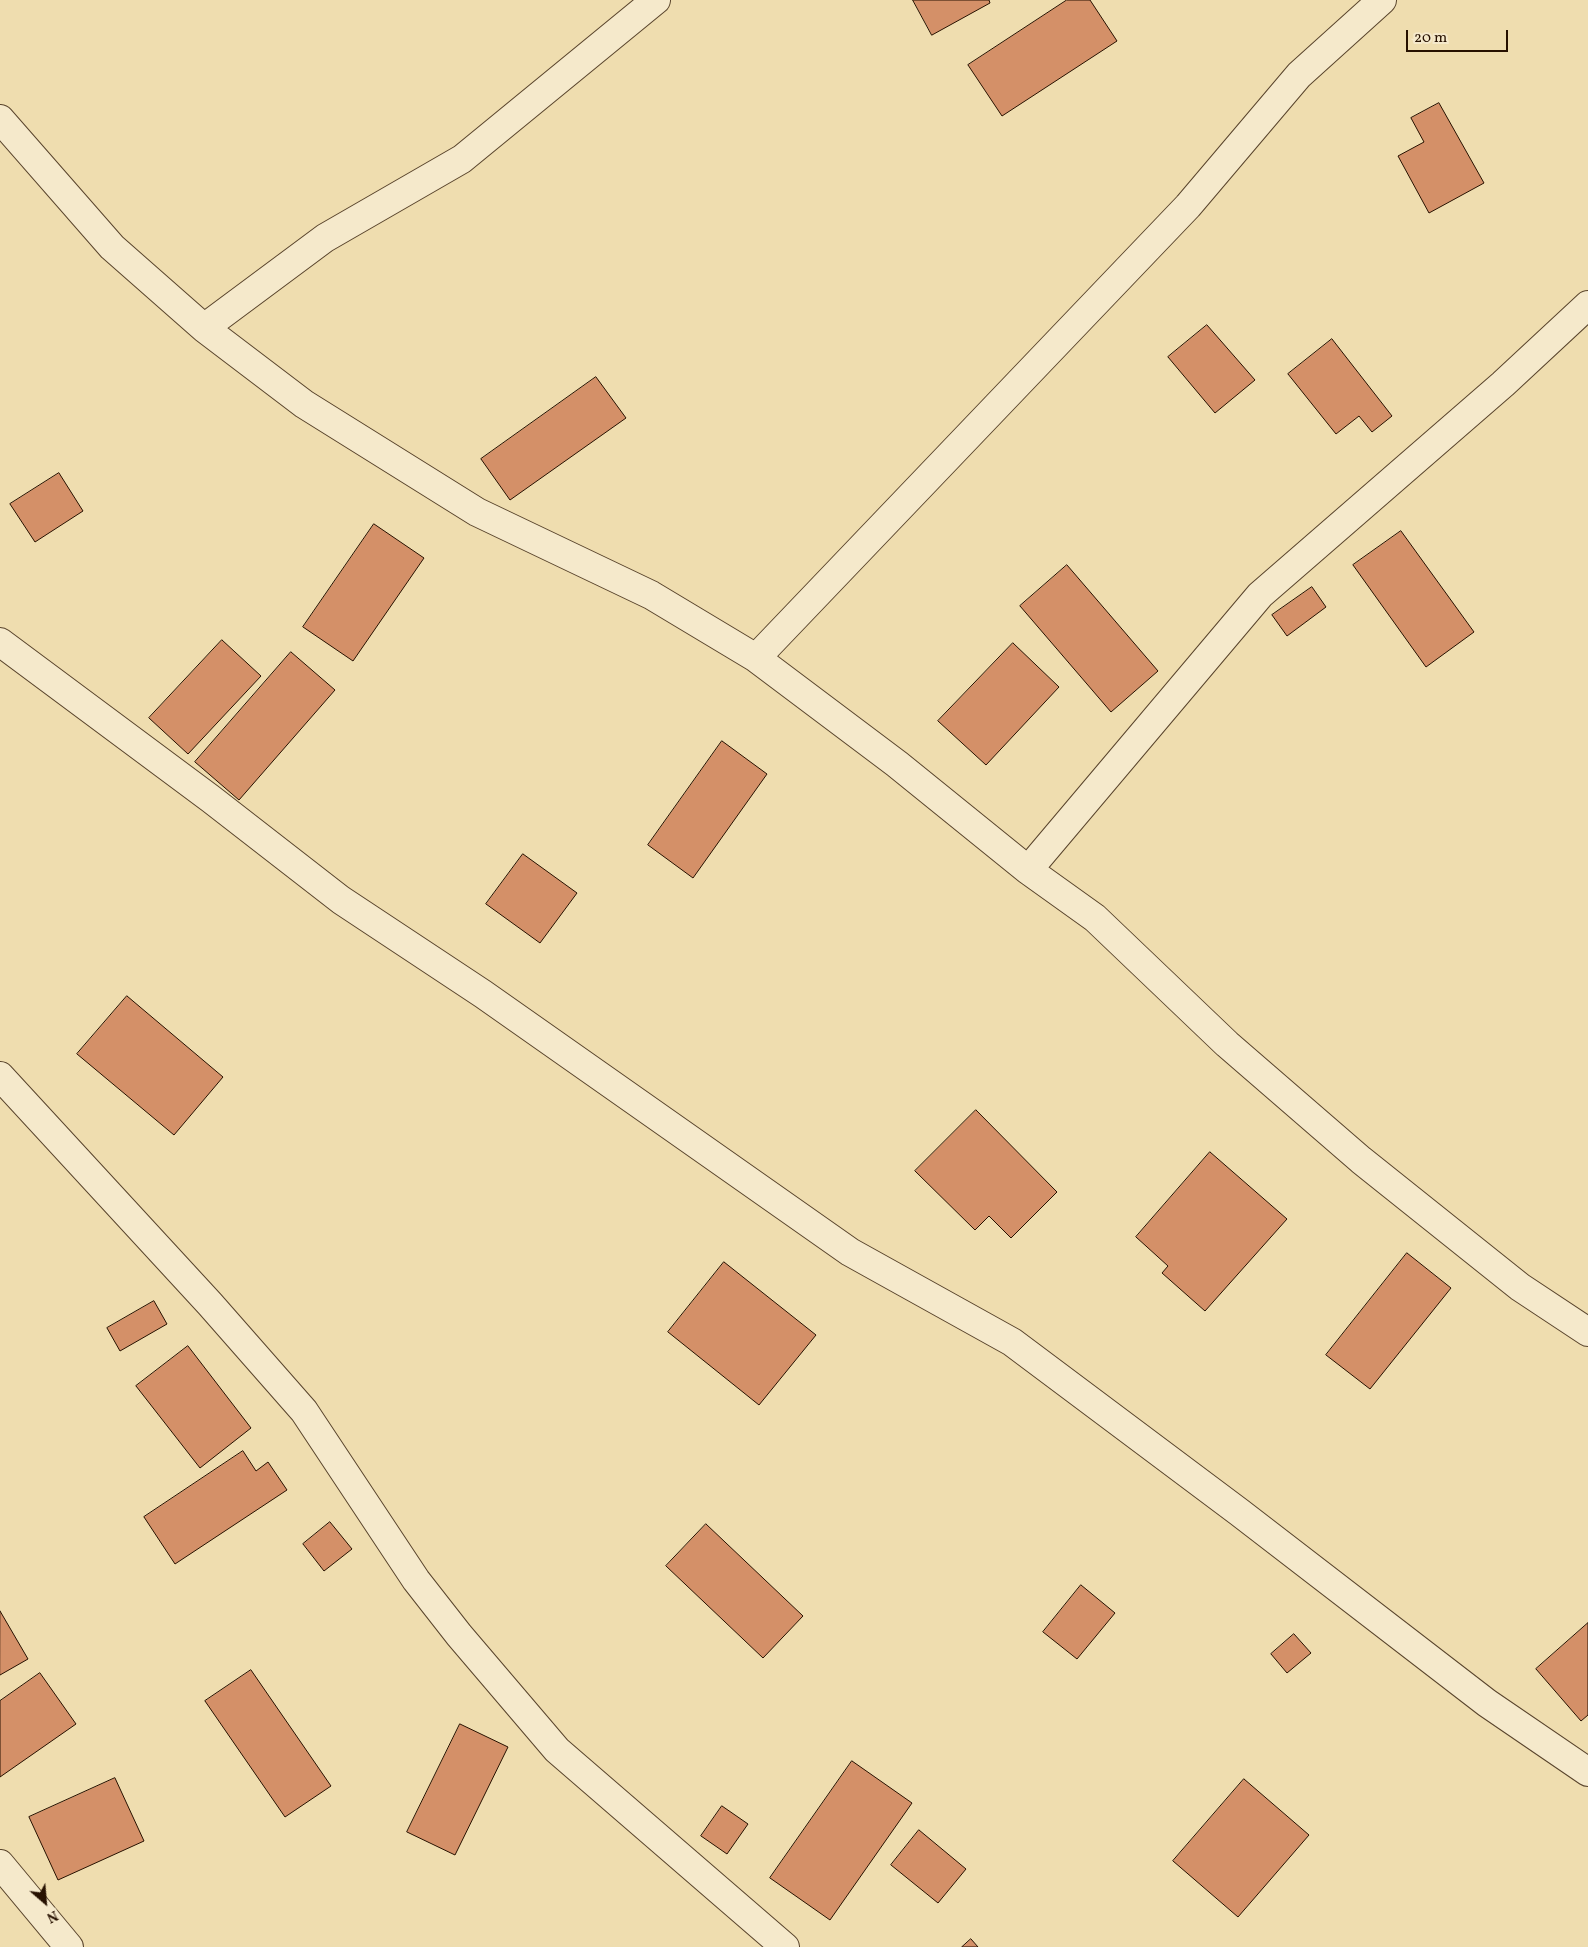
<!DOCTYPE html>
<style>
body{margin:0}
#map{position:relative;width:1588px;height:1947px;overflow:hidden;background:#efddaf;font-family:Vollkorn,serif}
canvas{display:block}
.north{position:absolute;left:20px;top:1877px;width:50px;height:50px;-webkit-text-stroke:4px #f5e9cb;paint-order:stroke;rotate:153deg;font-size:14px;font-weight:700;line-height:20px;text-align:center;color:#271100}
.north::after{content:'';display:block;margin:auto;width:18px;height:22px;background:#271100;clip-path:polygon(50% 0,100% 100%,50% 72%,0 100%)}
.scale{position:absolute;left:1406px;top:30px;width:102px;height:22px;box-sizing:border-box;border:2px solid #271100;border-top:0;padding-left:6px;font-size:15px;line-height:18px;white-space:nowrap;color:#271100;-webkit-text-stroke:4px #f5e9cb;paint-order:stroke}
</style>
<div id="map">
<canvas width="1588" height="1947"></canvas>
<div class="north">N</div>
<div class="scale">20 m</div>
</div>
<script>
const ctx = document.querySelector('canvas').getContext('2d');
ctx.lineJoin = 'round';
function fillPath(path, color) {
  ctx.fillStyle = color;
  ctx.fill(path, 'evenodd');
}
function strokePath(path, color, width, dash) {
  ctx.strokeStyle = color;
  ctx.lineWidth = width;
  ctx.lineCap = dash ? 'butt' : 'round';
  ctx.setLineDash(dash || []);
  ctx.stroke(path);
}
const building = new Path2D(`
 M913 0H989L990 3 932 35Z
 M1067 0H1090L1117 41 1002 116 968 65Z
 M1439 103 1484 183 1429 213 1398 156 1424 142 1411 118Z
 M1207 325 1255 380 1215 413 1168 357Z
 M1332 339 1392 416 1372 432 1359 416 1336 434 1288 374Z
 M596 377 626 418 510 500 481 459Z
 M59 473 83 511 35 542 10 504Z
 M374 524 424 558 353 661 303 627Z
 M1401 531 1474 632 1426 667 1353 565Z
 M1067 565 1158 671 1111 712 1020 606Z
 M1312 587 1326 607 1287 636 1272 615Z
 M222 640 261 676 188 754 149 718Z
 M1013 643 1059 687 986 765 938 721Z
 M291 652 335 690 239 800 195 762Z
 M722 741 767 774 693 878 648 845Z
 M523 854 577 893 540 943 486 904Z
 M127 996 223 1077 174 1135 77 1054Z
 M976 1110 1057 1192 1011 1238 989 1216 975 1230 915 1171Z
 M1210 1152 1287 1219 1205 1311 1162 1273 1168 1266 1136 1237Z
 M1407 1253 1451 1288 1370 1389 1326 1355Z
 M724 1262 816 1335 759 1405 668 1332Z
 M154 1301 167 1324 120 1351 107 1328Z
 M188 1346 251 1428 200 1468 136 1386Z
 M243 1451 256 1471 268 1462 287 1490 175 1564 144 1517Z
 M330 1522 352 1549 324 1571 303 1544Z
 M706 1524 803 1616 763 1658 666 1566Z
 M1081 1585 1115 1613 1077 1659 1043 1632Z
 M0 1611 28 1659 0 1675Z
 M1588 1623V1715L1581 1721 1536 1669Z
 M1294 1634 1311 1653 1287 1673 1271 1654Z
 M251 1670 331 1786 285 1817 205 1701Z
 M40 1673 76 1724 0 1777V1701Z
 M460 1724 508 1747 455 1855 407 1832Z
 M852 1761 912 1803 830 1920 770 1878Z
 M115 1778 144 1841 58 1880 29 1817Z
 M1244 1779 1309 1835 1238 1917 1173 1861Z
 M722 1806 748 1824 727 1854 701 1836Z
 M919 1830 966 1869 938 1903 891 1865Z
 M971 1939 978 1947H962Z`);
fillPath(building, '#d49068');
strokePath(building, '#271100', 1);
const street = new Path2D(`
 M0 119 112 247 204 328 304 404 477 512 651 595 756 658 897 764 1028 870 1095 918 1227 1044 1361 1160 1520 1287 1588 1332
 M204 328 325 238 462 159 656 0
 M0 642 211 799 341 900 483 994 850 1252 1012 1342 1239 1512 1487 1703 1588 1772
 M756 658 1188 206 1299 75 1382 0
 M1028 870 1260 595 1503 384 1588 305
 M0 1076 210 1304 304 1411 416 1580 459 1635 557 1750 785 1947
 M0 1864 69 1947`);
strokePath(street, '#59442c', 30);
strokePath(street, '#f5e9cb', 28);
</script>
